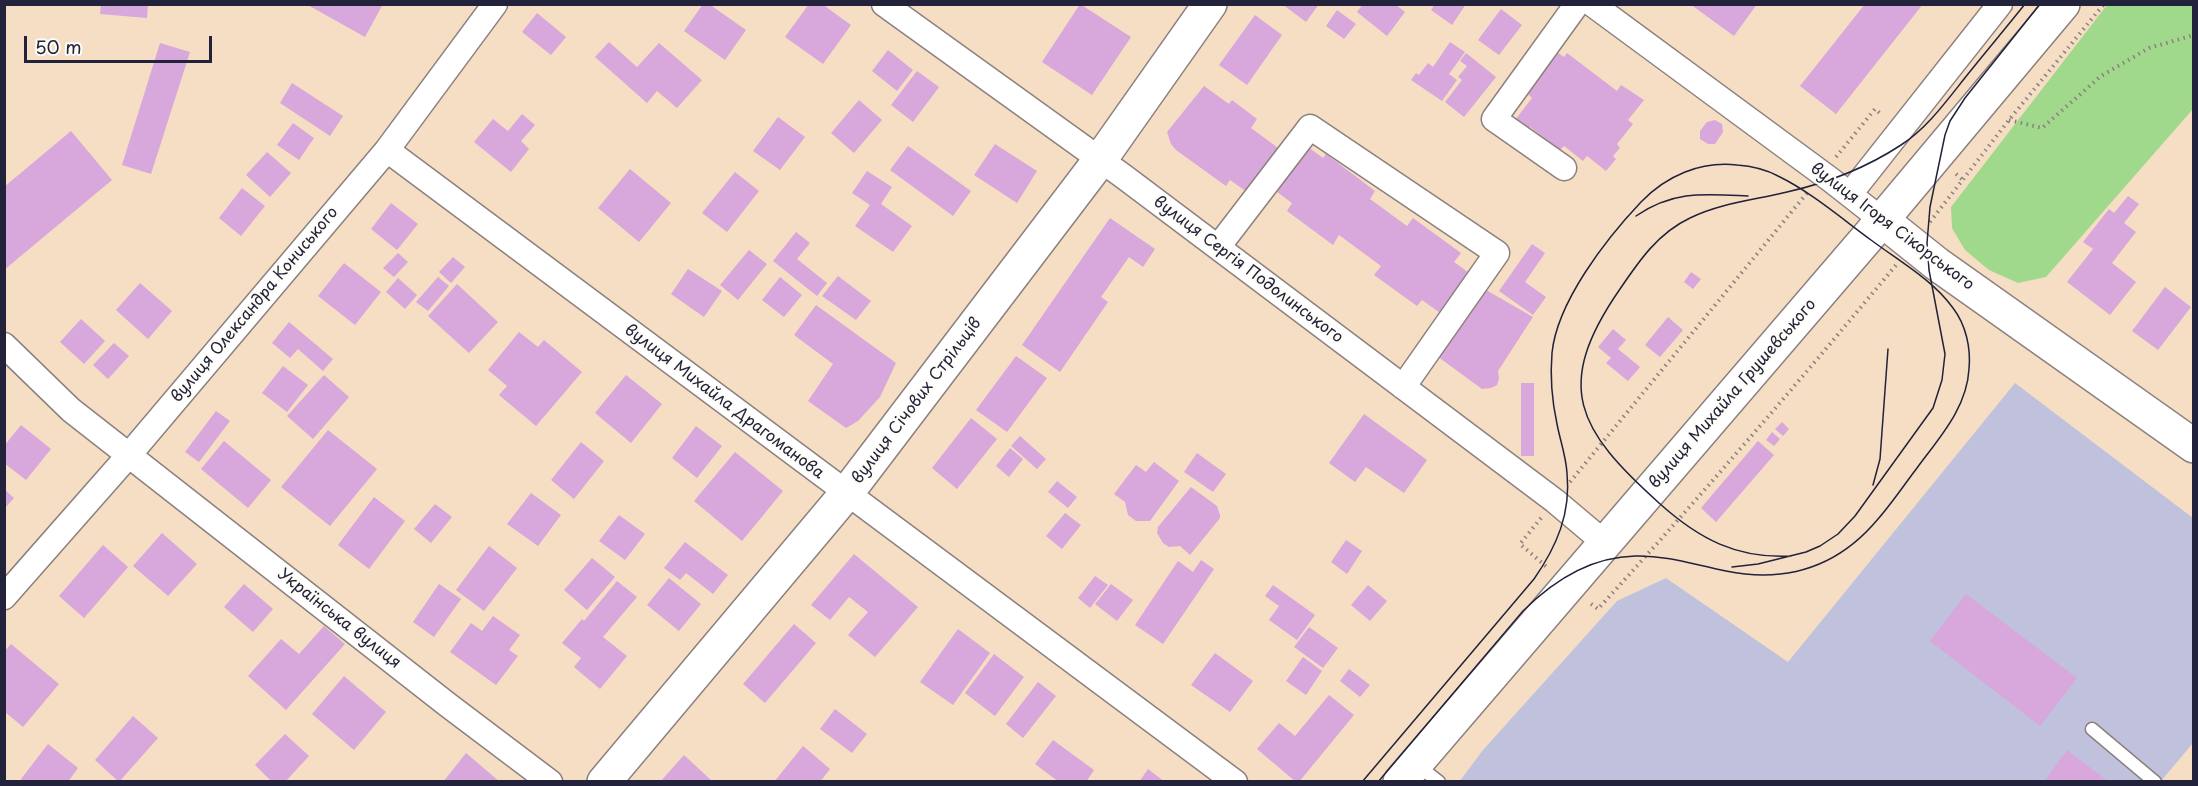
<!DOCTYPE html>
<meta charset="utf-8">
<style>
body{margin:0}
#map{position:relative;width:2198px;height:786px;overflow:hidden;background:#f5dec3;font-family:"Playpen Sans",sans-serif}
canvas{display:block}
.frame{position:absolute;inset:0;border:6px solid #22223b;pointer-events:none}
.scale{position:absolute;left:24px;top:36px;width:188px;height:27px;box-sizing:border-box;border:3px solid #22223b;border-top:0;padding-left:8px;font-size:18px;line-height:21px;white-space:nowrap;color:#22223b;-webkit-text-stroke:4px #fdfcf7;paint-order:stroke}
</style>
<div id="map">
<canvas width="2198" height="786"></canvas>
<div class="frame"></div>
<div class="scale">50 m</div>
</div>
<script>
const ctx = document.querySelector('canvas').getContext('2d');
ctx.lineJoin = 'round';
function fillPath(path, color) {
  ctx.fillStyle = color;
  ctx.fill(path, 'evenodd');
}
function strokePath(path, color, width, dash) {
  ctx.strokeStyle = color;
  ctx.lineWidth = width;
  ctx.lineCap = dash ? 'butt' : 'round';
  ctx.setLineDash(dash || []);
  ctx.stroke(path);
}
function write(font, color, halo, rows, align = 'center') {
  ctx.font = font + ' "Playpen Sans",sans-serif';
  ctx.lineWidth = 4.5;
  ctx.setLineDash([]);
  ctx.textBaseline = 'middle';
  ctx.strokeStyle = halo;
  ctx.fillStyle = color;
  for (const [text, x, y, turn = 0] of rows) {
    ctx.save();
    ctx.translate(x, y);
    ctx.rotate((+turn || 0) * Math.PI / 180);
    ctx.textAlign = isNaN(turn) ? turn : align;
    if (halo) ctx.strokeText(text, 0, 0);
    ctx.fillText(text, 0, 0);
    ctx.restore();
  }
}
fillPath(new Path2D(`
 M2015 383 2193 518V743L2161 781 1459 782 1483 750 1617 601 1666 578 1788 662Z`), '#c0c2dd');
fillPath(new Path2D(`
 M2107 5H2193V109L2046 277 2018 283 1989 270 1965 250 1952 228 1951 207Z`), '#a0d98b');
fillPath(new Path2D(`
 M101 4H148L147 18 100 14Z
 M306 4H383L365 37Z
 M703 4H709L746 30 725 60 684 31Z
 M809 4H822L851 25 823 64 785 37Z
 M1080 4 1131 37 1092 95 1042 62Z
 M1282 4H1319L1306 22Z
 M1363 4H1395L1405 12 1387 36 1357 12Z
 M1435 4H1466L1452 25 1431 10Z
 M1690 4H1757L1734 36Z
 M1865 4H1923L1836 114 1800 86Z
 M1501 9 1522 25 1499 55 1478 40Z
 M1337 10 1356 24 1344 39 1326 26Z
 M537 13 566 37 551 55 522 32Z
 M1255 15 1282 35 1247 85 1219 65Z
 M609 42 637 67 659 43 702 80 677 108 657 91 647 103 595 57Z
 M1450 42 1465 52 1449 74 1457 80 1442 101 1411 80 1416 73 1419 75 1428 63 1433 67Z
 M160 43 190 52 151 174 122 165Z
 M888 50 913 70 897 91 872 71Z
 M1466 53 1496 77 1464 117 1445 102 1462 80 1458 77 1467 66 1460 61Z
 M1558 53 1564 57 1567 53 1617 91 1621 85 1644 100 1628 120 1633 124 1617 144 1620 148 1613 156 1616 159 1606 171 1587 156 1583 161 1564 146 1560 150 1530 127 1528 130 1515 120 1532 98 1527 93Z
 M917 71 939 87 913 122 891 105Z
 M292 83 343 116 330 136 280 103Z
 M1204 86 1229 104 1232 100 1257 119 1251 128 1293 159 1304 144 1323 158 1326 154 1375 191 1370 199 1407 226 1413 218 1461 253 1454 262 1472 275 1443 315 1422 300 1417 306 1374 275 1381 266 1339 235 1333 245 1287 211 1292 203 1258 178 1247 192 1230 180 1226 186 1176 150 1171 144 1167 132Z
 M859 100 882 120 854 153 831 133Z
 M522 114 535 125 521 141 529 149 511 172 474 142 493 119 508 131Z
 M778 117 805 137 780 170 753 151Z
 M1715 120 1722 124 1723 132 1715 144H1708L1700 139V131L1707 122Z
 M293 123 314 138 299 160 277 145Z
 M71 131 112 180 4 270V187Z
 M995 144 1037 171 1017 203 974 175Z
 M908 146 971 191 953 216 890 170Z
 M267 152 291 173 270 197 246 175Z
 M630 169 671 203 639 242 598 208Z
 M867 171 892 187 881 204 912 226 893 252 855 226 870 205 852 193Z
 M735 172 759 191 727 232 702 213Z
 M242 188 265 206 241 236 219 218Z
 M2128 196 2139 204 2124 223 2136 232 2112 263 2136 282 2110 315 2067 282 2093 249 2083 242 2109 209 2114 213Z
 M391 203 418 224 397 250 371 229Z
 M1110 218 1155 249 1143 267 1129 257 1101 297 1108 302 1060 372 1022 345Z
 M796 232 810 243 797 259 827 283 817 296 773 261Z
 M1532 244 1545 253 1525 282 1546 297 1533 315 1499 291Z
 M749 250 767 264 738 300 720 285Z
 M398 253 408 262 394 277 383 268Z
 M453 257 465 267 451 283 439 272Z
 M344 263 381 292 355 325 318 296Z
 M688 269 722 291 704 317 671 294Z
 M1691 272 1701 279 1693 289 1684 282Z
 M838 276 871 301 856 320 822 296Z
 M438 277 449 286 428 311 416 302Z
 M780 277 802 295 784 317 762 300Z
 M398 278 417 295 405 309 386 292Z
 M140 283 172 311 148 339 116 310Z
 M457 284 498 322 469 353 428 316Z
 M2165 287 2191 307 2158 350 2132 331Z
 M1486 290 1533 317 1498 371 1499 378 1497 385 1491 388 1482 389 1437 356Z
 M816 305 896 363 880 397 858 421 846 428 808 401 833 364 794 335Z
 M1668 317 1683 330 1660 357 1645 345Z
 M81 319 105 341 84 364 60 342Z
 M289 322 333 359 323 371 298 349 290 358 272 343Z
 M1613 329 1626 340 1618 349 1640 367 1628 381 1606 363 1611 358 1598 347Z
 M519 332 538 347 544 340 582 372 536 426 499 395 507 386 488 370Z
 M114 343 129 356 108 379 93 365Z
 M1016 356 1047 378 1007 432 976 410Z
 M283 366 308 385 287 412 262 393Z
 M324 375 349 397 313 439 287 416Z
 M626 375 662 404 631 443 595 413Z
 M1521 383H1534V456H1521Z
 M216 411 230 421 199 462 185 452Z
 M1364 414 1427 460 1404 493 1366 467 1355 482 1329 463Z
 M971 418 997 439 957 489 932 468Z
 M1782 422 1789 429 1783 436 1775 429Z
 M21 425 51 449 26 480 4 463V446Z
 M696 426 722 446 697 478 672 458Z
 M328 430 377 469 330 526 281 487Z
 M1772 432 1780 439 1774 446 1766 440Z
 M1020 436 1046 459 1037 469 1011 446Z
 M224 441 271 480 248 508 201 469Z
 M1758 441 1774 455 1716 522 1701 508Z
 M581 442 604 461 574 499 551 480Z
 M1010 448 1023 459 1009 477 996 466Z
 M735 452 783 491 742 541 694 501Z
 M1197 453 1226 474 1213 492 1184 472Z
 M1154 462 1179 481 1150 521H1136L1128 515 1125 502 1114 494 1136 465 1146 472Z
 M1057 481 1077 497 1068 508 1048 492Z
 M1191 487 1217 506 1220 515V518L1190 555 1180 546 1169 547 1163 543 1157 533 1158 527Z
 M4 489 14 498 4 509Z
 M531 493 561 515 538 546 507 524Z
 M374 497 405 521 369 569 338 545Z
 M435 504 452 517 431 543 414 529Z
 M1065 513 1081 525 1062 549 1046 536Z
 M619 515 645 534 625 560 599 541Z
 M162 533 197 564 168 596 133 566Z
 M1346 540 1362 551 1347 574 1331 562Z
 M685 542 728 575 713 594 686 573 680 580 664 568Z
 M103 545 128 567 84 618 59 596Z
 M489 546 517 568 484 611 456 590Z
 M854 554 918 607 875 657 848 635 868 612 849 597 830 620 811 605Z
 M592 558 615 577 587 610 564 590Z
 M1201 560 1214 569 1163 644 1135 625 1178 561 1193 572Z
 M1095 576 1108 585 1090 608 1078 598Z
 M669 578 701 604 679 631 647 605Z
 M617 581 637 597 603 637 627 656 600 689 574 667 581 658 562 643 582 619 584 621Z
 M244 584 273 609 253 632 224 607Z
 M439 584 461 599 434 637 413 622Z
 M1111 584 1133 600 1117 621 1095 604Z
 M1273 585 1315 615 1297 640 1269 620 1279 606 1265 596Z
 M1368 585 1387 601 1370 621 1351 605Z
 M1966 594 2077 678 2040 726 1930 641Z
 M493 616 520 635 509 650 518 656 496 685 450 652 471 623 482 631Z
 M794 624 816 643 765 703 743 684Z
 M324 626 345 644 286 710 248 676 281 639 299 654Z
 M1309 627 1338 648 1323 668 1294 647Z
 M958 629 990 653 953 705 920 682Z
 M11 644 59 684 23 727 4 711V652Z
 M1215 653 1253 681 1230 712 1191 685Z
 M994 654 1024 677 995 716 965 693Z
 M1303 657 1322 671 1306 695 1286 681Z
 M1349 669 1370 685 1360 697 1340 681Z
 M344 676 386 712 354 750 312 714Z
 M1038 682 1056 696 1023 738 1006 724Z
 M1329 695 1354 715 1299 782H1296L1257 749 1279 723 1295 736Z
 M835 709 867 734 852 753 820 729Z
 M133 716 158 738 119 782 95 760Z
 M285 734 309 756 285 782H272L255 765Z
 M1053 740 1094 770 1086 782H1059L1035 764Z
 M48 744 78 768 68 782H24L21 779Z
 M803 746 830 769 820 782H774Z
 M2067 750 2109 782H2044Z
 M466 753 500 782H443Z
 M684 755 713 782H660Z
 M1148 769 1165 782H1139Z`), '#d8a7db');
const lane = new Path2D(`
 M2092 729 2155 782
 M1416 764 1439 782`);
const street = new Path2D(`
 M884 4 1123 176 1555 501 1606 544
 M1592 4 1831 180 1882 220
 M387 150 1235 782
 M1564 168 1494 119 1577 4
 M1850 194 2000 4
 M1218 247 1310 127 1497 253 1403 387
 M4 345 71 410 448 705 550 782
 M4 597 129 455 387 150 495 4`);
const secondary = new Path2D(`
 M1882 220 1937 264 2194 446`);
const primary = new Path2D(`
 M604 782 846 494 1100 160 1210 4
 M1400 782 1867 238 2063 4`);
strokePath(lane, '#8c807f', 15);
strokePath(street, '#8c807f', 27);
strokePath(secondary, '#8c807f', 36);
strokePath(primary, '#8c807f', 36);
strokePath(new Path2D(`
 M2009 120 2042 128 2101 76 2149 48 2194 35
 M1836 157 1875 109 1882 115
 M1956 174 1963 180
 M1930 222 2009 120 2104 4
 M1570 482 1807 193
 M1541 518 1520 544 1548 568
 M1591 604 1598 609C1700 497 1799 382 1896 265`), '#8c807f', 4, [1.5, 4.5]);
strokePath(lane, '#fff', 12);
strokePath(street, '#fff', 24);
strokePath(secondary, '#fff', 33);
strokePath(primary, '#fff', 33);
strokePath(new Path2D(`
 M1636 216C1674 190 1705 194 1748 196
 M1873 485 1880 459 1888 349
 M1791 556C1737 559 1699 539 1659 503 1578 430 1552 387 1620 289 1639 261 1658 233 1690 218 1720 203 1755 200 1787 192 1827 183 1866 168 1901 145 1926 129 1945 103 1964 79 1984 54 2005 29 2025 4
 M1732 567 1758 564 1806 552 1820 546 1838 534 1855 516 1933 408 1942 380 1945 354 1929 270 1927 243 1930 207 1945 135 1950 121 1965 98 2040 4
 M1362 782 1534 579C1557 546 1571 513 1567 473 1566 456 1560 440 1557 424 1552 401 1550 377 1552 353 1557 302 1606 239 1641 202 1666 176 1700 161 1737 165 1751 166 1765 169 1778 176 1811 192 1841 218 1871 240 1899 261 1933 280 1953 308 1966 325 1971 348 1969 369 1967 408 1939 438 1917 468 1904 485 1892 503 1878 519 1838 567 1786 583 1726 571 1695 565 1666 555 1635 556 1590 557 1553 581 1523 611L1378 782`), '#22223b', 1.5);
write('16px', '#22223b', '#fdfcf7', [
 ["вулиця Ігоря Сікорського",1892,227,37],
 ["вулиця Сергія Подолинського",1248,270,37],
 ["вулиця Олександра Кониського",255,305,-50],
 ["вулиця Михайла Грушевського",1733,394,-49],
 ["вулиця Січових Стрільців",917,401,-53],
 ["вулиця Михайла Драгоманова",724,402,37],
 ["Українська вулиця",339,619,38]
]);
</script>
